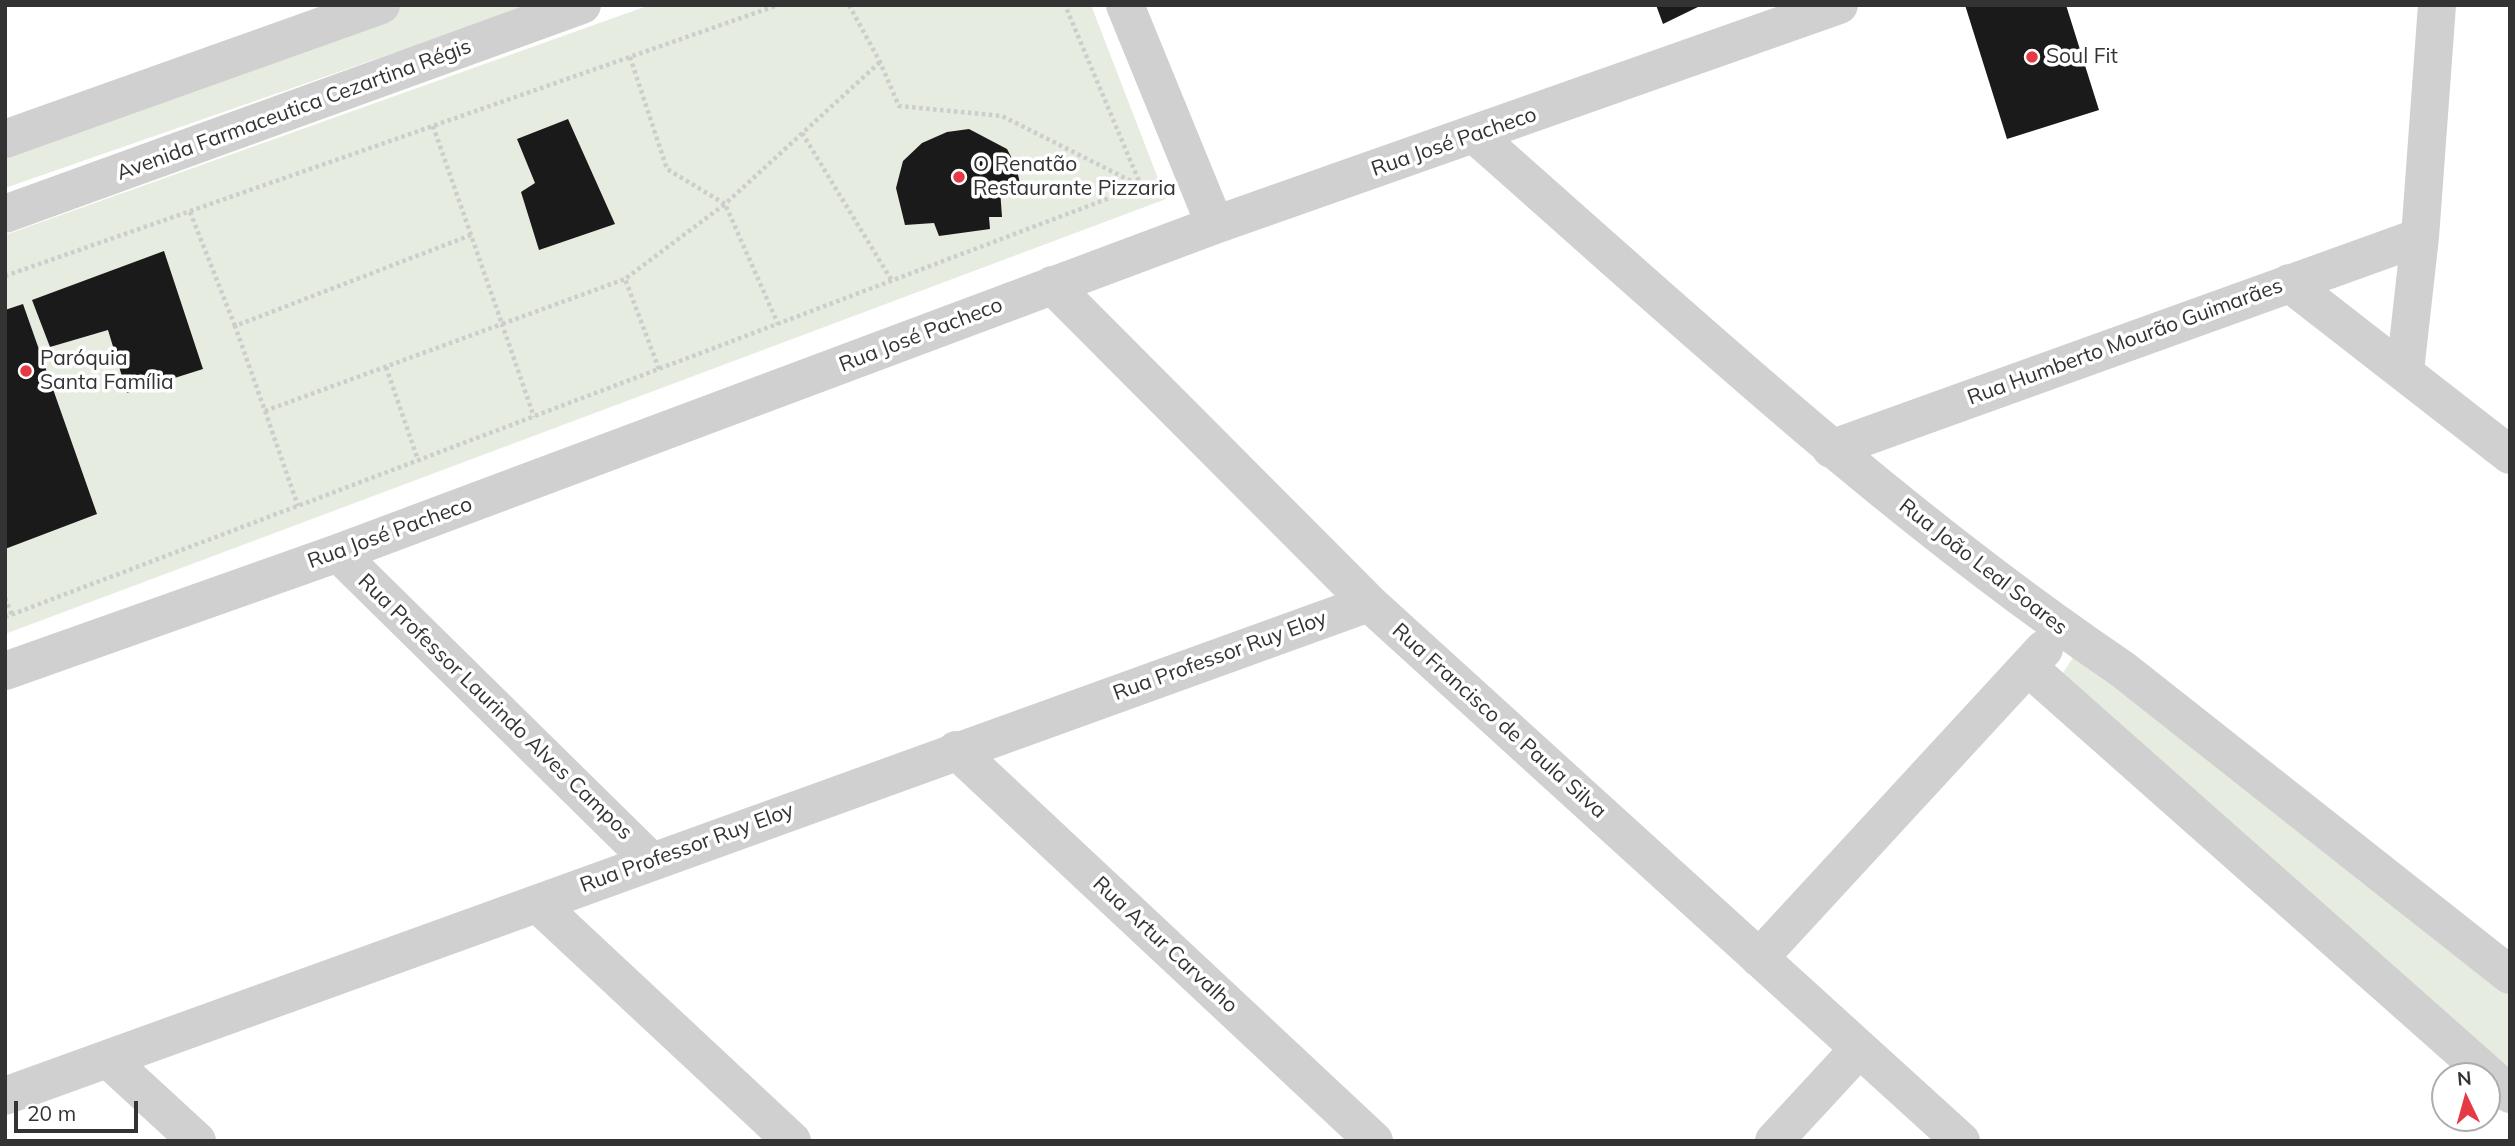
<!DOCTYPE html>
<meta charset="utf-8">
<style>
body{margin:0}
#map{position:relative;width:2515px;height:1146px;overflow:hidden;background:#fff;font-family:Mulish,sans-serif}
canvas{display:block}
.frame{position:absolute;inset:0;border:7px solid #333;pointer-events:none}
.north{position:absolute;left:2431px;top:1062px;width:70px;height:70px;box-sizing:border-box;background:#fff;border:2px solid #adadad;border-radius:50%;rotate:355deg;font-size:19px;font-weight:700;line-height:28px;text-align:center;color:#333}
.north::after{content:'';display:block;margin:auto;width:24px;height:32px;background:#e63946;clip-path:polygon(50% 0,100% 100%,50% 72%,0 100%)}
.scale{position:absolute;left:14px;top:1101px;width:124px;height:32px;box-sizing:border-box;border:4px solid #333;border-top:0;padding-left:9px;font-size:21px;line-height:24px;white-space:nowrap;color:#333;-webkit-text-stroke:5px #fff;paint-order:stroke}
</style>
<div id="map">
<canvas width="2515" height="1146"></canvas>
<div class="frame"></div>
<div class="north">N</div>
<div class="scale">20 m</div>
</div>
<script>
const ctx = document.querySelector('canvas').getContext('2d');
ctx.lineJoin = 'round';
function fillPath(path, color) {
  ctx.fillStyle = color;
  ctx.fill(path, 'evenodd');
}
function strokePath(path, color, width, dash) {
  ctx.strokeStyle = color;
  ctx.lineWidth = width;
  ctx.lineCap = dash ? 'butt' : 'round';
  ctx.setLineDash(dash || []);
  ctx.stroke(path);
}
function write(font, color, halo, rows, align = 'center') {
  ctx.font = font + ' Mulish,sans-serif';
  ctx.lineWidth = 7;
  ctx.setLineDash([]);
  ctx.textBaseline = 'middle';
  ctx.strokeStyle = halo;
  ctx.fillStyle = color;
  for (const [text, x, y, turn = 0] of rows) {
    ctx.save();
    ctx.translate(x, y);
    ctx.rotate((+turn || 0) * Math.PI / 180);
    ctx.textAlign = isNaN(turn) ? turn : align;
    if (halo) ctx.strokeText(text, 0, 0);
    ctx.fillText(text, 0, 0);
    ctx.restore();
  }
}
fillPath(new Path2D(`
 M406 5H531L5 188V151Z
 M650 5H1091L1166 199 5 634V235Z
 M2078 650 2510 993V1082L2061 676Z`), '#e6ecdf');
fillPath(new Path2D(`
 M1656 5H1702L1663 24Z
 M1965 5H2066L2099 110 2007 139Z
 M568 119 615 224 539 250 521 192 535 183 517 139Z
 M969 129 1007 149 1016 166 1021 188 1000 189 1002 217H989L990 229 939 236 934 223 905 225 896 188 903 161 922 143 947 132Z
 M164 251 203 369 127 393 108 330 50 347 32 300Z
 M23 304 97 514 5 549V310Z`), '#1a1a1a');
strokePath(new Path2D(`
 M849 5 880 62 899 106 1002 116 1141 186 1065 5
 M630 57 667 169 725 204 880 62
 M433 126 502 324 625 279
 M802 133 892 281
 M190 212 235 326
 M471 235 235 326 265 411 502 324 534 417
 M5 276 778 5
 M386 367 418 460
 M659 369 625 279 725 204 778 324
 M265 411 298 506
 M5 598 12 615
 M5 617 1141 186 1159 195`), '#cdcdcd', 4.5, [3.5, 3.5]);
strokePath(new Path2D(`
 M1125 5 1215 225
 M1475 135C1685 320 1890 512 2122 669L2510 975
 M5 139 381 5
 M5 214 582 5
 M2289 283 2510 455
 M1052 285 1369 603 1961 1141
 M2405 371 2420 237 2437 5
 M1831 449 2420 237
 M338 553 651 861
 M2029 668 2510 1094
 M5 671 338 553 1215 225 1839 5
 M956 750 1374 1141
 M538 904 792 1141
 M1759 958 2044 649
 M109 1060 197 1141
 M5 1096 1369 603
 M1774 1141 1859 1049`), '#d0d0d0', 38);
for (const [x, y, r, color] of [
 [2032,57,7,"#e63946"],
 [959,177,7,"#e63946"],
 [26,371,7,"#e63946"]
]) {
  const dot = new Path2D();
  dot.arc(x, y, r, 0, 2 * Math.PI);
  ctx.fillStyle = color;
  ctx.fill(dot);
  strokePath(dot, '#fff', 2.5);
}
write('21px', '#333', '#fff', [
 ["Soul Fit",2046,57],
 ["O Renatão",973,165],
 ["Restaurante Pizzaria",973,189],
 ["Paróquia",40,359],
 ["Santa Família",40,383]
], 'left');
write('21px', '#333', '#fff', [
 ["Avenida Farmaceutica Cezartina Régis",294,110,-20],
 ["Rua José Pacheco",1454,142,-19],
 ["Rua José Pacheco",921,335,-21],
 ["Rua Humberto Mourão Guimarães",2125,342,-20],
 ["Rua José Pacheco",390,533,-20],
 ["Rua João Leal Soares",1983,567,38],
 ["Rua Professor Ruy Eloy",1220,656,-20],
 ["Rua Professor Laurindo Alves Campos",495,707,44],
 ["Rua Francisco de Paula Silva",1499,721,42],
 ["Rua Professor Ruy Eloy",687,848,-20],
 ["Rua Artur Carvalho",1165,945,43]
]);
</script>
